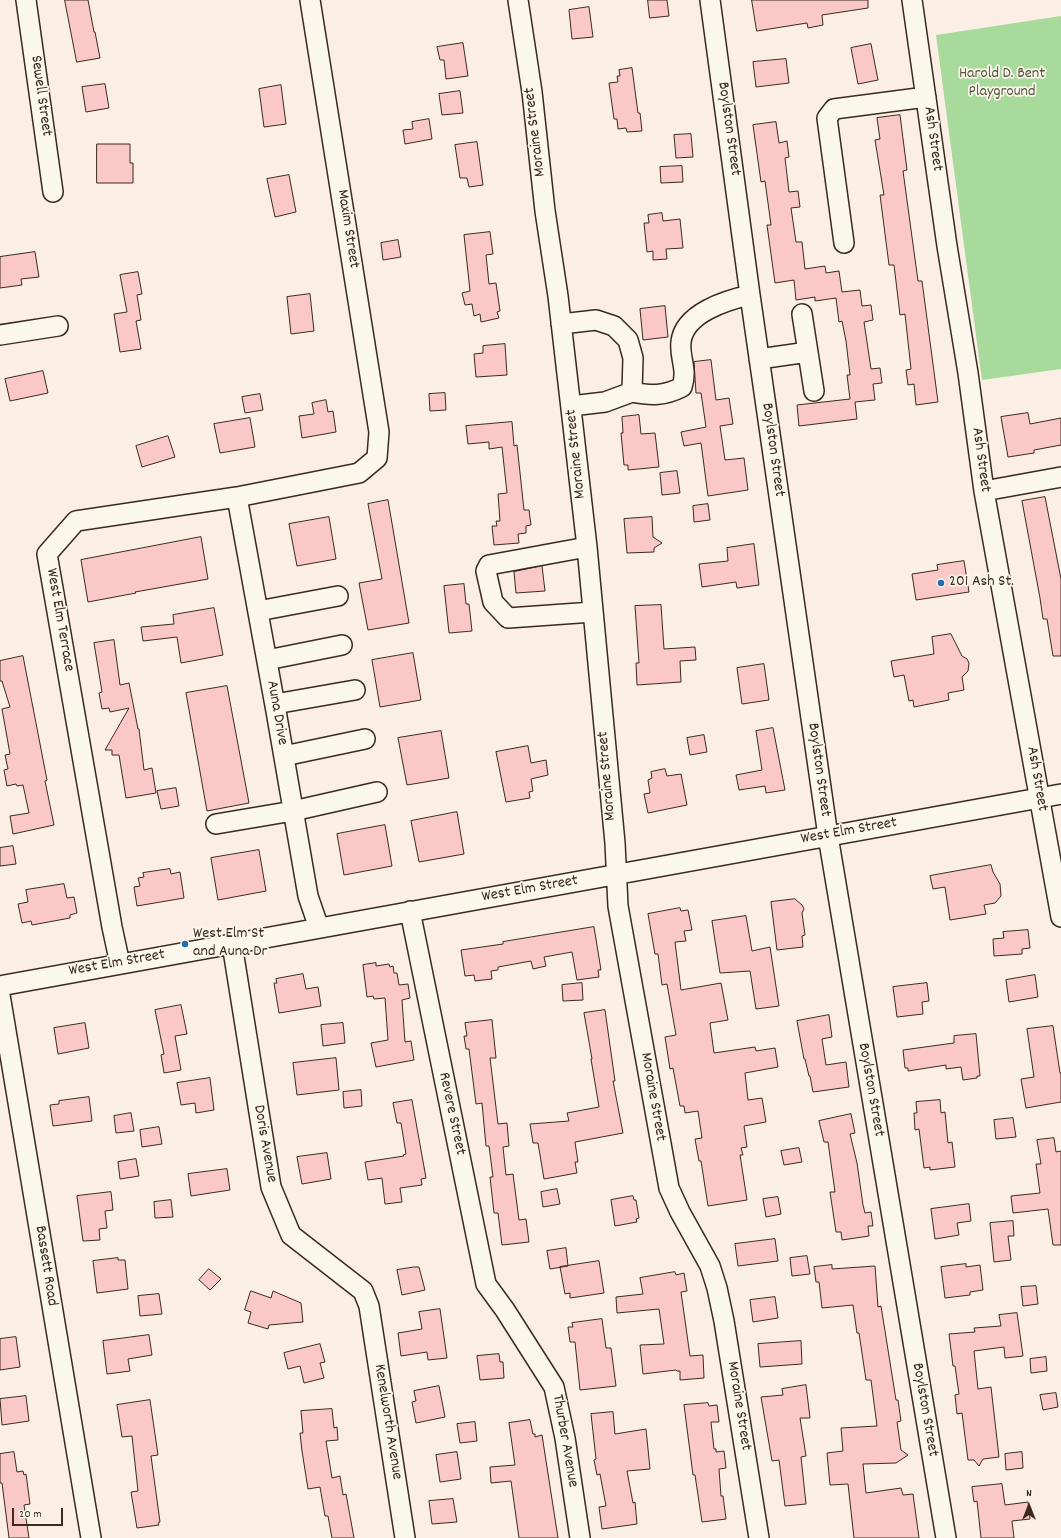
<!DOCTYPE html>
<style>
body{margin:0}
#map{position:relative;width:1061px;height:1538px;overflow:hidden;background:#fbeee5;font-family:Dekko,sans-serif}
canvas{display:block}
.north{position:absolute;left:1009px;top:1486px;width:40px;height:40px;-webkit-text-stroke:3px #fbf7ec;paint-order:stroke;rotate:0deg;font-size:11px;font-weight:700;line-height:16px;text-align:center;color:#3b2a1e}
.north::after{content:'';display:block;margin:auto;width:14px;height:18px;background:#3b2a1e;clip-path:polygon(50% 0,100% 100%,50% 72%,0 100%)}
.scale{position:absolute;left:12px;top:1508px;width:51px;height:18px;box-sizing:border-box;border:2px solid #3b2a1e;border-top:0;padding-left:5px;font-size:12px;line-height:14px;white-space:nowrap;color:#3b2a1e;-webkit-text-stroke:3px #fbf7ec;paint-order:stroke}
</style>
<div id="map">
<canvas width="1061" height="1538"></canvas>
<div class="north">N</div>
<div class="scale">20 m</div>
</div>
<script>
const ctx = document.querySelector('canvas').getContext('2d');
ctx.lineJoin = 'round';
function fillPath(path, color) {
  ctx.fillStyle = color;
  ctx.fill(path, 'evenodd');
}
function strokePath(path, color, width, dash) {
  ctx.strokeStyle = color;
  ctx.lineWidth = width;
  ctx.lineCap = dash ? 'butt' : 'round';
  ctx.setLineDash(dash || []);
  ctx.stroke(path);
}
function write(font, color, halo, rows, align = 'center') {
  ctx.font = font + ' Dekko,sans-serif';
  ctx.lineWidth = 3.5;
  ctx.setLineDash([]);
  ctx.textBaseline = 'middle';
  ctx.strokeStyle = halo;
  ctx.fillStyle = color;
  for (const [text, x, y, turn = 0] of rows) {
    ctx.save();
    ctx.translate(x, y);
    ctx.rotate((+turn || 0) * Math.PI / 180);
    ctx.textAlign = isNaN(turn) ? turn : align;
    if (halo) ctx.strokeText(text, 0, 0);
    ctx.fillText(text, 0, 0);
    ctx.restore();
  }
}
fillPath(new Path2D(`
 M1061 16V369L982 380 936 35Z`), '#a7da9b');
const building = new Path2D(`
 M65 0H88L94 32H95L100 58 77 62Z
 M648 0H667L669 16 650 18Z
 M752 0H868V8L822 15 823 25 808 28 807 23 757 31Z
 M589 7 593 37 572 39 569 10Z
 M463 43 468 76 446 79 444 60H440L437 47Z
 M871 44 878 80 858 84 851 48Z
 M786 59 789 83 756 87 753 62Z
 M632 68 638 113H640L642 131 627 132 626 128 618 129 617 119H614L609 83 618 82 617 76H620L619 70Z
 M105 84 109 108 86 112 82 87Z
 M281 85 286 124 264 127 259 89Z
 M460 91 463 113 442 115 439 94Z
 M900 115 907 170 903 171 918 281H922L938 402 916 405 914 384 908 385 906 370 911 369 905 314 900 315 894 265H889L880 195H884L875 140 880 139 877 118Z
 M429 119 432 139 405 144 403 130 413 129 412 122Z
 M776 122 779 143 787 141 789 157 785 158 789 192 798 191 800 207 791 208 796 242H802L805 269 825 266 826 273 839 271 842 292 860 290 862 306 871 305 873 320 864 322 871 369 880 368 882 383 873 384 875 400 855 402 857 419 799 426 797 405 850 399 847 375H850L846 341 842 321 839 322 836 298 815 301V297L796 300 794 280 775 283 767 225H771L765 181 761 182 753 125Z
 M691 134 693 157 676 158 674 135Z
 M477 142 483 185 469 187 467 178H460L455 145Z
 M97 144H130V163H133V183H97Z
 M682 166 683 182 661 183 660 167Z
 M289 175 296 212 275 217 267 179Z
 M662 213 663 221 680 219 683 248 666 249 667 259 653 260V251L647 252 644 223H649L648 215Z
 M490 232 493 254 486 255 489 284 496 283 500 311 497 312 499 318 481 322 480 314 474 316 472 304 465 305 462 293 470 291 464 235Z
 M398 240 401 257 383 260 381 243Z
 M35 252 39 277 21 279 22 285 0 288V257Z
 M138 272 142 294 137 295 141 320 136 321 141 349 120 352 114 314 127 312 120 275Z
 M310 294 314 331 291 334 287 297Z
 M665 306 668 337 643 340 640 309Z
 M505 344 507 375 476 377 474 354 483 353V346Z
 M711 360 716 400 729 398 733 424 720 426 725 460 744 458 748 490 708 496 701 443 684 446 681 432 706 427 701 393H696L694 362Z
 M43 371 48 393 10 401 5 379Z
 M445 393 446 410 430 411 429 394Z
 M260 394 263 410 245 413 242 397Z
 M326 400 328 412 333 411 336 432 302 438 299 416 314 414 312 403Z
 M1028 413 1030 424 1061 418V445L1034 450V453L1008 457 1001 417Z
 M639 415 641 434 655 433 659 467 628 470V465H624L621 433H623L622 417Z
 M250 418 255 447 220 453 214 424Z
 M512 422 514 446 517 445 524 510H529L531 525 526 526V533L518 534 519 543 494 545 492 526H497L496 521H500L498 494 507 493 502 447 489 449V442L468 444 466 426Z
 M168 436 175 457 142 467 136 446Z
 M677 471 680 493 662 495 660 473Z
 M1045 497 1061 579V656H1053L1047 619H1043L1040 598 1022 501Z
 M388 500 409 623 368 630 359 583 382 579 368 504Z
 M708 504 710 520 694 522 693 506Z
 M329 517 336 559 297 566 289 524Z
 M652 517 653 537 662 543 654 548V552L627 553 624 519Z
 M201 537 208 579 135 592 136 593 88 602 81 560Z
 M754 544 759 585 737 588 736 582 702 587 699 564 728 561 727 548Z
 M964 561 969 592 916 600 912 574 938 570 937 565Z
 M542 566 545 591 516 593 514 572Z
 M464 584 466 604H469L472 631 449 633 444 586Z
 M661 605 664 649 695 647 696 660 680 661 681 682 637 685 636 663H639L635 606Z
 M214 608 223 655 181 663 177 637 143 641 141 627 174 624 173 615Z
 M951 634 962 656 967 659 969 663 968 671 962 677 964 690 948 693 949 700 914 707 913 700 909 701 904 675 894 677 891 661 934 654 932 637Z
 M114 640 120 685 129 683 138 729H139L144 770 152 768 156 793 126 798 119 755H112V750H105L129 708 110 712 109 708 102 709 99 693 102 692 94 643Z
 M413 653 421 700 380 707 372 660Z
 M23 656 47 780 45 781 54 825 13 834 10 816 29 813 23 785 17 786 16 784 7 786 4 770 8 769 5 755 10 754 2 709 10 707 2 681H0V661Z
 M764 664 769 700 742 704 737 668Z
 M227 686 249 803 207 811 186 693Z
 M773 728 785 790 766 793 765 786 739 790 736 775 762 770 756 731Z
 M441 731 449 778 407 785 398 738Z
 M704 735 707 752 690 755 687 738Z
 M528 746 531 763 546 760 548 775 531 779 533 791 529 792 530 798 506 802 496 752Z
 M665 769 667 776 681 774 687 805 648 813 644 794 650 793 648 780 652 778 651 772Z
 M176 788 179 806 161 809 157 791Z
 M457 812 464 854 419 862 411 821Z
 M385 825 392 866 344 875 337 834Z
 M13 846 16 864 0 866V848Z
 M259 850 266 891 218 900 211 858Z
 M991 865 993 872 1000 884 1001 896 995 903 984 905 986 914 950 920 945 887 933 889 930 876Z
 M170 869 171 874 180 872 184 898 137 906 134 887 140 886 138 878 144 877 143 873Z
 M64 884 67 898 74 897 77 913 70 915V918L32 925 31 921 22 923 18 904 28 902 26 890Z
 M795 899 802 905 804 909 802 913 805 935 802 936 803 947 777 950 771 902Z
 M680 908 681 911 688 910 692 930 684 931 686 941 675 942 681 990 721 983 728 1020 710 1023 714 1053 755 1047 756 1051 775 1048 778 1067 745 1073 748 1100 762 1098 766 1122 744 1126 747 1147 741 1148 743 1155H740L747 1200 708 1206 701 1161H699L695 1139 702 1138 698 1111 685 1113 684 1106H680L673 1068 670 1069 665 1037 676 1035 667 984 662 985 658 954H655L648 914Z
 M746 916 752 951 770 947 779 1006 756 1009 750 971 720 973 712 921Z
 M594 927 601 970H598L599 977 577 980 572 952 544 957 546 966 533 969 531 961 498 967V970L491 971 492 979 475 981 474 975 465 976 461 950 503 944V942Z
 M1028 930 1030 948 1022 949V954L994 956 993 939 1004 938 1003 932Z
 M376 963V966L389 964 390 967 393 966 394 973H397L399 985 408 984 410 998 402 1000 405 1042 411 1041 414 1060 376 1067 371 1043 388 1040 385 998 374 999 373 996 367 997 363 965Z
 M303 974 306 989 318 987 321 1006 279 1013 274 983H277L276 979Z
 M1035 975 1038 997 1009 1002 1006 980Z
 M582 983 583 1000 563 1001 562 985Z
 M927 983 929 1001 922 1002 923 1014 897 1017 893 987Z
 M181 1005 187 1034 175 1036 181 1070 164 1073 161 1055 164 1054 155 1010Z
 M605 1010 615 1081H613L623 1133 575 1142 578 1162H575L577 1173 544 1179 538 1143H533L530 1124 569 1121 567 1113 599 1107 591 1059H592L584 1013Z
 M829 1015 832 1037 822 1039 826 1065 846 1062 849 1087 813 1092 810 1076H809L805 1059H804L797 1021Z
 M492 1020 496 1058H490L498 1124 507 1123 509 1146 503 1147 506 1175 513 1174 519 1220 526 1219 529 1242 502 1245 498 1213H494L490 1177H493L489 1146H486L482 1103 476 1104 469 1049H466L464 1036H467L465 1023Z
 M85 1023 89 1048 58 1054 54 1028Z
 M343 1023 345 1043 323 1046 321 1025Z
 M1053 1026 1060 1073H1061V1102L1026 1108 1021 1079 1034 1077 1027 1029Z
 M976 1034 980 1076H977V1078L963 1080 961 1067 946 1069V1065L908 1071V1068H905L903 1050 954 1043V1036Z
 M336 1058 339 1090 297 1095 293 1063Z
 M210 1078 214 1110 196 1113 195 1103 181 1105 177 1083Z
 M361 1090 362 1106 344 1108 343 1092Z
 M89 1097 92 1121 53 1126 50 1105 59 1104V1101Z
 M412 1100 426 1178 421 1179 422 1185 400 1188 402 1202 385 1204 382 1178 368 1180 365 1162 404 1156 403 1155 406 1154 401 1123H397L393 1103Z
 M940 1100 941 1113 945 1112 948 1143 952 1142 955 1167 930 1170V1167L924 1168 919 1129 915 1130 914 1113H917L916 1102Z
 M131 1113 134 1131 116 1133 114 1116Z
 M851 1114 855 1133 850 1134 857 1163 863 1205 865 1213 871 1212 873 1226H868L869 1236 842 1240 841 1232H836L830 1192H835L828 1142H824L819 1121Z
 M1013 1118 1016 1137 996 1139 994 1120Z
 M159 1127 162 1144 142 1147 140 1130Z
 M1054 1138 1056 1152 1061 1151V1245H1053L1048 1209 1013 1213 1011 1196 1040 1193 1036 1164H1041L1037 1140Z
 M799 1148 802 1162 784 1165 781 1151Z
 M327 1153 331 1179 302 1184 297 1157Z
 M136 1159 139 1176 120 1179 118 1162Z
 M227 1169 230 1190 191 1196 188 1174Z
 M557 1189 560 1204 543 1207 541 1192Z
 M111 1192 113 1210 105 1211 107 1228 99 1229 100 1240 83 1241 77 1196Z
 M633 1196 634 1200H636L639 1218 636 1219 637 1222 615 1226 611 1200Z
 M778 1197 781 1214 766 1217 763 1199Z
 M171 1200 173 1217 155 1218 154 1202Z
 M969 1204 971 1221 957 1223 959 1235 935 1239 931 1209Z
 M1013 1221 1014 1236H1008L1011 1260 994 1262 990 1223Z
 M775 1239 778 1261 738 1266 735 1244Z
 M566 1248 568 1266 550 1269 547 1251Z
 M807 1256 810 1274 792 1276 790 1258Z
 M118 1258V1260H125L128 1289 97 1293 93 1261Z
 M599 1261 604 1293 570 1298V1293L565 1294 560 1267Z
 M966 1264V1267L980 1265 983 1290 970 1292V1295L945 1298 941 1267Z
 M832 1265V1269L875 1266 878 1307 881 1306 896 1400H898L901 1421 897 1422 901 1450 908 1455 896 1463 863 1464 866 1493 901 1488 903 1495 913 1494 919 1538H854L848 1484 830 1485 827 1453 843 1451 841 1428 877 1426 871 1380H866L859 1333H857L853 1305 822 1308 819 1282H816L814 1267Z
 M414 1267H419L425 1290 402 1295 397 1270Z
 M209 1269 221 1279 210 1290 199 1280Z
 M675 1272 676 1275 684 1273 687 1291 681 1292 690 1356 703 1355 704 1378 680 1380V1371H677L676 1370 643 1374 640 1345 664 1344 659 1309 617 1313 616 1297 643 1294 640 1278Z
 M1036 1286 1038 1304 1023 1306 1021 1287Z
 M251 1291 271 1298 273 1291 301 1303 303 1322 269 1325 268 1329 248 1323 251 1312 245 1310Z
 M159 1294 162 1314 140 1316 138 1296Z
 M775 1297 778 1318 753 1322 750 1300Z
 M440 1309 447 1358 428 1360 427 1352 401 1356 398 1333 422 1329 419 1312Z
 M1017 1313 1023 1356 1005 1358 1004 1347 974 1351 978 1389 991 1387 999 1457 983 1459 979 1466 974 1460H968L962 1413 957 1414 955 1395 959 1394 955 1366H953L949 1334 975 1332 974 1328 1001 1326 999 1315Z
 M602 1319 606 1348H611L616 1386 580 1390 575 1342H570L568 1327H573L572 1323Z
 M149 1335 152 1355 128 1359 130 1371 107 1374 103 1341Z
 M16 1337 20 1367 0 1370V1339Z
 M801 1341 802 1364 760 1367 758 1344Z
 M320 1344 325 1362 320 1363 324 1378 304 1383 300 1366 288 1369 284 1353Z
 M499 1354 500 1362H503L504 1378 480 1380 477 1356Z
 M1046 1357 1047 1371 1031 1373 1030 1359Z
 M806 1385 810 1418H800L806 1456 801 1457 806 1504 785 1506 779 1460 772 1461 761 1397 783 1395 782 1389Z
 M439 1386 445 1417 416 1423 412 1402 416 1401 414 1391Z
 M1056 1393 1058 1407 1043 1410 1040 1395Z
 M26 1396 29 1421 2 1425 0 1399Z
 M150 1400 158 1455 151 1456 160 1522 158 1523 159 1525 137 1528 131 1492 138 1491 132 1436 122 1437 117 1405Z
 M708 1403 709 1406 717 1405 719 1422H711L714 1449H716V1452L724 1451 726 1468 719 1469 721 1496H723L726 1519 702 1522 695 1475H693L684 1405Z
 M332 1409 334 1428 337 1427 338 1440 326 1441 332 1478 340 1476 343 1495 346 1494 354 1538H332L328 1516H325L320 1487 308 1489 302 1451 300 1433H303L301 1411Z
 M613 1412 615 1434 646 1429 650 1469 627 1471 633 1503 635 1502 637 1524 602 1529 599 1507 606 1506 600 1474 597 1475 594 1460 596 1459 591 1414Z
 M530 1420 533 1434H535V1437L542 1435 558 1538H519L511 1481 491 1483 490 1467 515 1465 509 1423Z
 M475 1422 477 1441 460 1443 457 1424Z
 M14 1452 17 1472 23 1471 24 1475 26 1474 30 1504 24 1505 29 1538H9L2 1483H0V1454Z
 M457 1452 461 1479 440 1482 436 1455Z
 M1022 1452 1023 1468 1006 1470 1005 1454Z
 M1002 1484 1005 1505 1028 1502 1030 1519 1012 1521 1014 1538H981L977 1501 974 1502 972 1487Z
 M453 1499 457 1522 432 1524 429 1501Z`);
fillPath(building, '#fac9c7');
strokePath(building, '#3b2a1e', 1);
const minor = new Path2D(`
 M26 0 53 192
 M518 0 532 92 545 211 558 296 587 547 615 843 618 906 669 1188 680 1212 710 1266 717 1288 724 1321 759 1538
 M710 0 750 295 828 836 946 1538
 M912 0 947 246 968 373 984 491 1061 917
 M844 243 827 118 834 109 926 97
 M802 314 814 391
 M561 324 596 320 614 326 628 340 633 358 632 392 605 402 571 406
 M0 335 58 326
 M759 359 808 352
 M632 392C652 396 664 396 682 387 688 368 679 358 681 342 684 313 727 300 750 295
 M984 491 1061 477
 M237 497 276 711 308 896 319 928
 M587 547 489 565 486 571 493 602 508 618 593 612
 M258 611 338 596
 M267 660 342 645
 M275 704 355 690
 M284 756 365 739
 M216 824 293 811 377 792
 M410 911 486 1284 505 1310 554 1387 565 1438 580 1538
 M232 944 271 1187 291 1235 363 1291 369 1306 405 1538
 M120 964 112 927 47 554 76 521 237 497 359 473 377 458 379 432 310 0
 M0 986 1061 794
 M0 995 91 1538`);
strokePath(minor, '#3b2a1e', 22);
strokePath(minor, '#fbf7ec', 19);
for (const [x, y, r, color] of [
 [941,583,4,"#1f6fb2"],
 [185,944,4,"#1f6fb2"]
]) {
  const dot = new Path2D();
  dot.arc(x, y, r, 0, 2 * Math.PI);
  ctx.fillStyle = color;
  ctx.fill(dot);
  strokePath(dot, '#fbf7ec', 1.5);
}
write('16px', '#56563d', '#fbf7ec', [
 ["Harold D. Bent",1002,75],
 ["Playground",1002,93]
]);
write('16px', '#3b2a1e', '#fbf7ec', [
 ["Sewell Street",40,96,82],
 ["Boylston Street",728,129,82],
 ["Moraine Street",536,132,-97],
 ["Ash Street",932,139,82],
 ["Maxim Street",347,229,81],
 ["Boylston Street",772,450,82],
 ["Moraine Street",577,454,-96],
 ["Ash Street",980,460,82],
 ["West Elm Terrace",59,620,80],
 ["Auna Drive",276,713,80],
 ["Boylston Street",818,770,82],
 ["Moraine Street",608,776,-95],
 ["Ash Street",1036,779,80],
 ["West Elm Street",849,832,-10],
 ["West Elm Street",530,890,-10],
 ["West Elm Street",117,964,-10],
 ["Boylston Street",870,1090,80],
 ["Moraine Street",652,1097,80],
 ["Revere Street",451,1114,78],
 ["Doris Avenue",264,1144,80],
 ["Bassett Road",45,1266,81],
 ["Moraine Street",738,1406,81],
 ["Boylston Street",924,1410,80],
 ["Kenelworth Avenue",387,1422,81],
 ["Thurber Avenue",564,1441,80]
]);
write('16px', '#3b2a1e', '#fbf7ec', [
 ["201 Ash St.",949,583],
 ["West Elm St",193,935],
 ["and Auna Dr",193,953]
], 'left');
</script>
